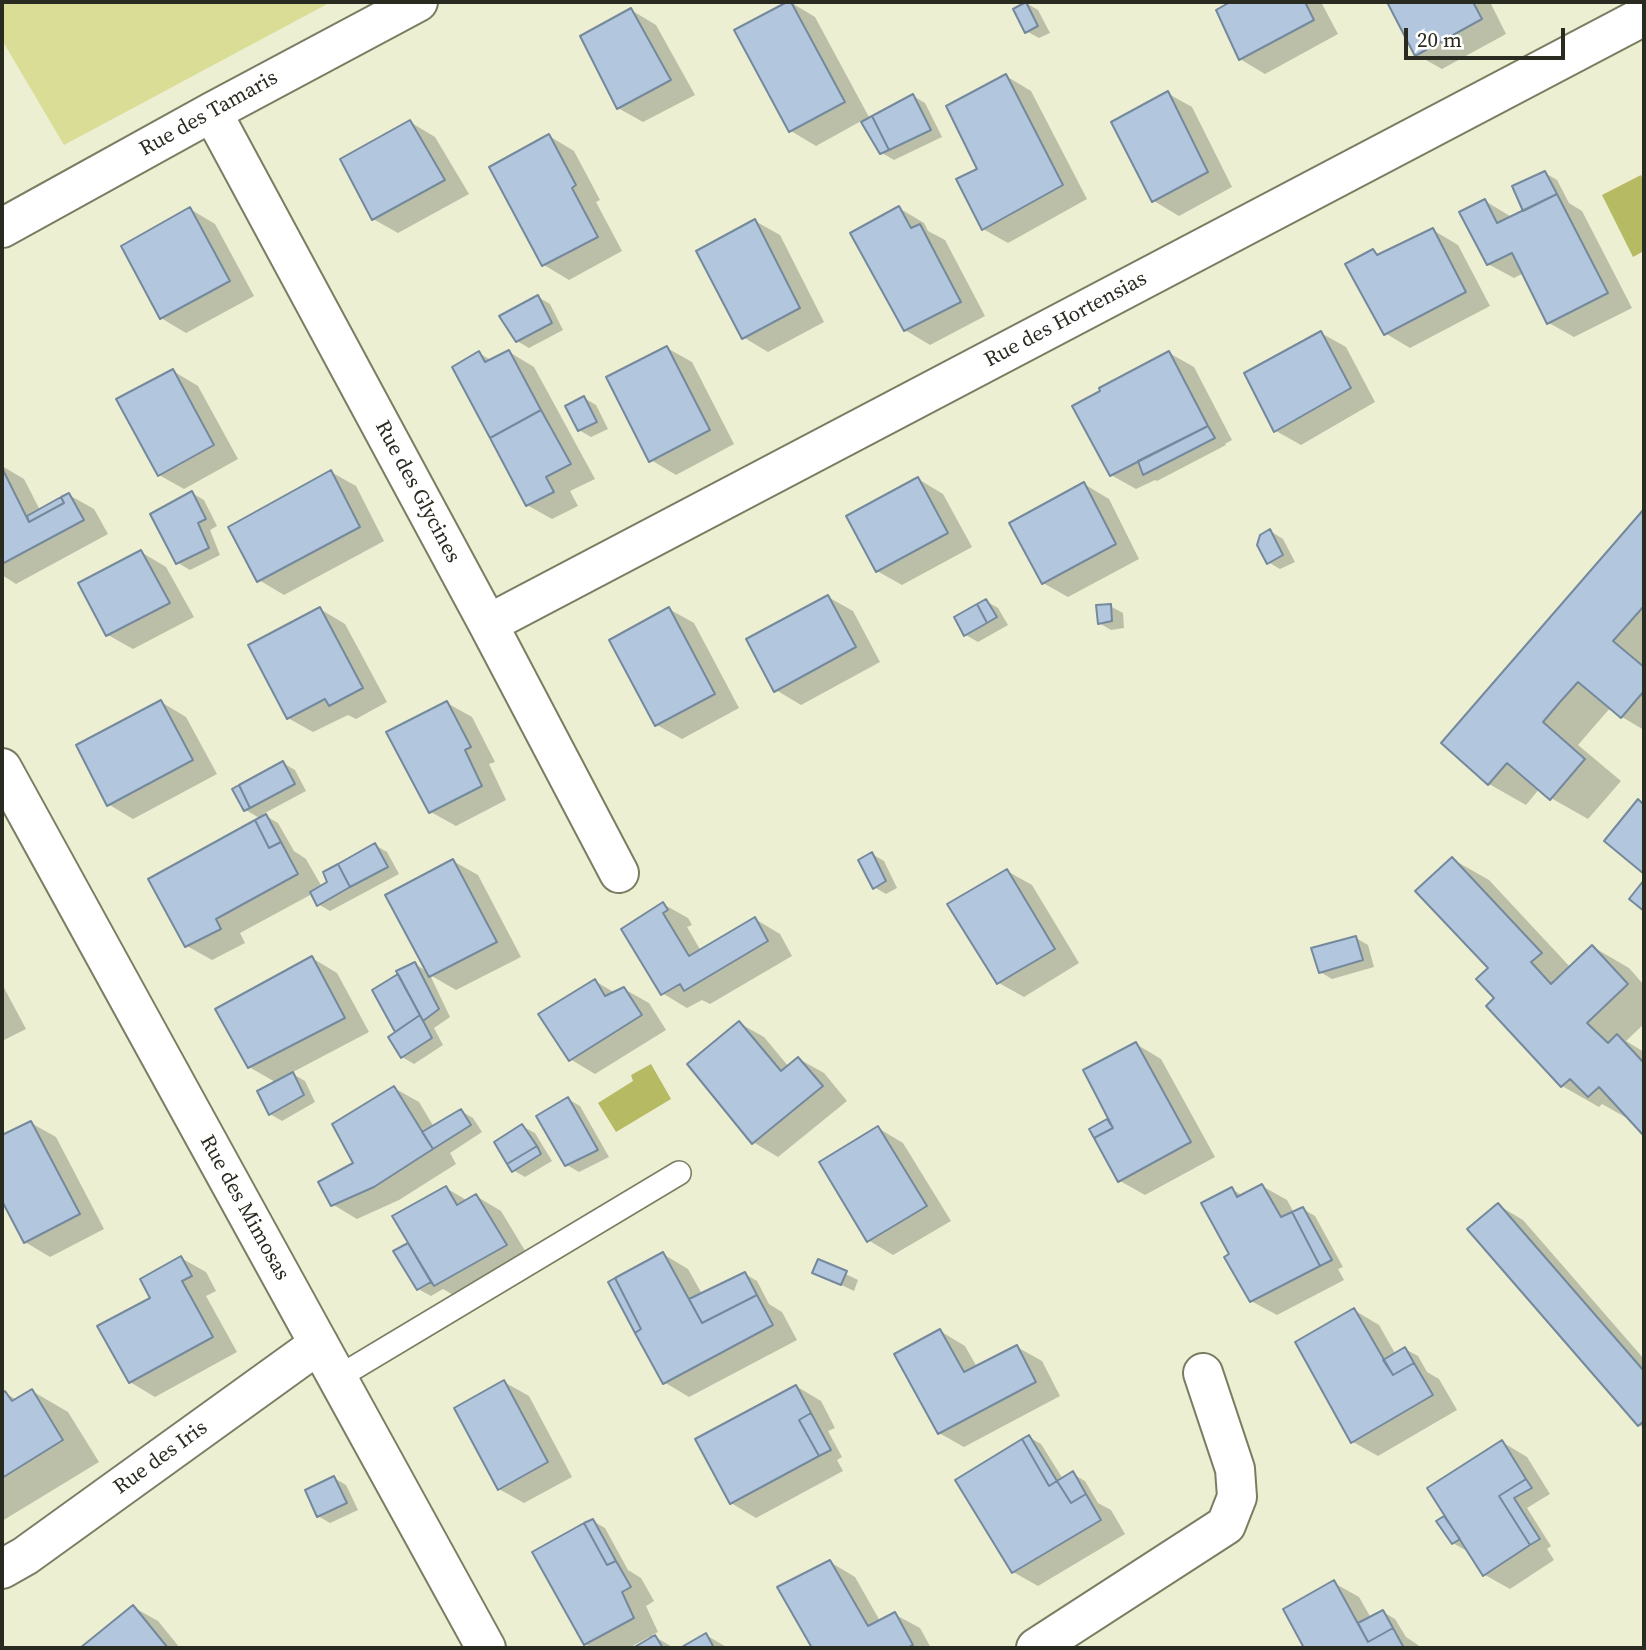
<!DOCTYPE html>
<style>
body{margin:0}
#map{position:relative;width:1646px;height:1650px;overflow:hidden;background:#ecefd2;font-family:"Source Serif 4",serif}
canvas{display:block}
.frame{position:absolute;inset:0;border:4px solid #2a2b20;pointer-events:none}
.scale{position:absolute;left:1404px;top:28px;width:161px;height:32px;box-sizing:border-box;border:4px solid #2a2b20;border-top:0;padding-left:9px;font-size:21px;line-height:24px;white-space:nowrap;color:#2a2b20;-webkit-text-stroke:5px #fff;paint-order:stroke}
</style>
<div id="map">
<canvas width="1646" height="1650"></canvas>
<div class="frame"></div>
<div class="scale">20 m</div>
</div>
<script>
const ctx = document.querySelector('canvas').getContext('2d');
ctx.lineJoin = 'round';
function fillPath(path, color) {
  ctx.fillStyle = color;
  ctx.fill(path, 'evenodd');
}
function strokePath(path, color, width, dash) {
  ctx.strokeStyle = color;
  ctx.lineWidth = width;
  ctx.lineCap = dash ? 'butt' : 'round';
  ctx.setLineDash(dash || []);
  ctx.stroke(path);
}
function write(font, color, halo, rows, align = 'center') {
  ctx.font = font + ' "Source Serif 4",serif';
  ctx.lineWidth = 7;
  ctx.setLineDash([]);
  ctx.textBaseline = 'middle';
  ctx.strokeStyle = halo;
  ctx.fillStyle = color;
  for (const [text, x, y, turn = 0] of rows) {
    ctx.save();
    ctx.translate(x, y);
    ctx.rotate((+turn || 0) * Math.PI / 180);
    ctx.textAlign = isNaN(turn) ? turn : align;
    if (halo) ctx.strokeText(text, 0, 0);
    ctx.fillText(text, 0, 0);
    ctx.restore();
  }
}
fillPath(new Path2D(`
 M2 2H331L64 145 2 40Z`), '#d9dd96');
fillPath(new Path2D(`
 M1641 175 1644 182V253L1642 252 1633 257 1602 195Z
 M651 1064 671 1099 616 1132 598 1103 633 1081 631 1075Z`), '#b6ba63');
fillPath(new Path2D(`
 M790 2 815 17 870 119 913 96 925 103 942 137 894 160 882 153 863 120 816 146 791 131 736 31Z
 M1234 2H1321L1338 34 1265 74 1240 59 1218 11Z
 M1389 2H1490L1506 34 1442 69 1417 55Z
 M1026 3 1038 10 1050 33 1039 38 1026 31Z
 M631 10 656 25 695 95 643 122 618 108Z
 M1006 76 1031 91 1087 199 1008 243 983 229 979 170Z
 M1167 93 1192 107 1232 187 1179 216 1154 201 1113 122Z
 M410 122 435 137 469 194 398 233 373 219Z
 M549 136 574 151 600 200 596 202 622 251 569 280 544 265 491 167Z
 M1545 173 1557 180 1569 203 1582 211 1632 308 1574 337 1549 323 1524 273 1514 278 1488 264 1485 201 1510 216 1511 218 1527 211Z
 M899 208 924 223 928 231 945 240 985 316 930 345 905 330Z
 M190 209 215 224 254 296 186 333 161 318Z
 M755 221 780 235 824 322 768 352 743 337Z
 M1433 230 1458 245 1490 306 1410 348 1385 333 1373 251 1380 255Z
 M538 297 550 304 563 330 529 348 517 341Z
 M1321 333 1346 347 1375 402 1301 445 1276 431Z
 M667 348 692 362 734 444 676 475 651 460Z
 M509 352 534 367 595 479 570 491 578 506 552 519 527 505 479 353 492 361Z
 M1169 353 1194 367 1232 440 1225 444 1226 445 1157 481 1155 480 1136 489 1111 475Z
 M173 371 198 386 238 459 184 489 159 475Z
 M584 398 596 405 608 429 591 437 579 430Z
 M2 466 24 479 40 510 69 495 94 509 108 534 16 584 2 575Z
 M331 472 356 486 384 541 284 595 259 580Z
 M918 479 943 494 972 547 902 585 877 571Z
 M1084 484 1109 499 1139 559 1068 597 1043 583Z
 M192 493 204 500 217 526 210 530 220 555 190 570 178 563Z
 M1644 511V730L1622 717 1611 707 1578 745 1621 781 1588 819 1551 798 1540 788 1526 805 1489 784 1444 743Z
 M1270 531 1283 539 1295 562 1280 569 1268 562Z
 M141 552 166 567 194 617 133 649 108 635Z
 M828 597 853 611 880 662 801 705 776 690Z
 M986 601 998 608 1008 625 978 642 966 635Z
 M1110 606 1123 613 1124 628 1111 630 1099 623Z
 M320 609 345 624 387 702 356 719 348 715 313 732 288 718Z
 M669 609 694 623 739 708 682 739 657 725Z
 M161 702 186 717 217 774 133 819 108 804Z
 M447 703 472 717 495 762 489 764 506 800 456 826 431 812Z
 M283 763 295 770 306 791 263 814 278 823 294 851 306 859 322 887 375 845 387 852 399 874 330 911 318 904 312 894 240 933 245 943 212 960 187 946 261 819 246 810Z
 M872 854 884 861 897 888 886 894 874 887Z
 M1452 859 1489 880 1571 968 1593 947 1629 968 1644 985V1024L1626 1041 1644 1052V1133L1627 1115 1625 1117 1602 1104 1599 1107 1562 1086 1488 1006 1496 998 1490 968Z
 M453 861 478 875 521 957 456 990 430 975 450 1017 434 1028 443 1045 414 1064 402 1057 398 1032 374 990 415 964 428 972Z
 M1007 871 1032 885 1079 963 1024 997 999 983Z
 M663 904 688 918 692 925 687 927 701 951 755 919 780 934 792 956 710 1004 702 1000 687 1008 662 993 623 930Z
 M1356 938 1368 945 1374 967 1332 979 1320 972Z
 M312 958 337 973 369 1032 291 1073 305 1081 315 1102 282 1121 270 1114 277 1083 249 1067Z
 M595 981 615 993 624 989 649 1003 666 1030 595 1074 570 1059Z
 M2 984 26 1029 2 1041Z
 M739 1023 764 1037 789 1067 799 1059 824 1073 847 1101 778 1157 753 1142Z
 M1136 1044 1161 1059 1215 1157 1145 1195 1120 1181 1107 1121 1112 1124Z
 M394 1088 419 1102 434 1127 461 1111 473 1118 482 1132 450 1153 456 1164 399 1200 357 1219 332 1204 356 1164Z
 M568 1099 580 1106 609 1157 579 1172 567 1165Z
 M31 1123 56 1137 104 1229 50 1257 25 1242 2 1197V1137Z
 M522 1126 535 1133 552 1161 525 1177 513 1170Z
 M878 1128 903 1143 951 1221 893 1255 868 1240Z
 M1262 1186 1287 1200 1294 1213 1303 1209 1315 1216 1343 1267 1338 1269 1344 1280 1277 1315 1251 1301 1232 1254V1189L1243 1196Z
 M446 1188 468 1201 476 1196 501 1211 530 1259 460 1299 443 1289 431 1296 418 1289 408 1245 414 1248Z
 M1498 1205 1523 1220 1644 1359V1428L1639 1425Z
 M663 1254 688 1269 702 1294 745 1274 757 1281 769 1304 782 1312 797 1340 689 1397 664 1382Z
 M181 1258 206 1272 216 1291 206 1296 237 1352 155 1397 130 1382 152 1299Z
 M819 1261 858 1280 854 1291 814 1272Z
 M1354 1310 1379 1325 1396 1355 1405 1349 1418 1356 1427 1372 1439 1379 1457 1410 1378 1456 1353 1442Z
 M940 1331 965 1346 977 1367 1017 1347 1042 1361 1060 1396 964 1447 939 1433Z
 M504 1382 529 1396 572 1477 524 1503 499 1489Z
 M796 1386 821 1401 835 1428 828 1431 842 1457 837 1460 843 1471 756 1518 731 1503Z
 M32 1391 68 1412 99 1462 2 1521V1395L5 1393 17 1400Z
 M1029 1437 1041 1444 1063 1479 1073 1474 1085 1481 1098 1503 1111 1510 1125 1534 1038 1586 1013 1572Z
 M1502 1442 1527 1457 1550 1494 1527 1508 1551 1546 1547 1549 1554 1560 1510 1589 1485 1575 1468 1549 1465 1550 1453 1543 1444 1518 1450 1521Z
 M334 1478 346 1485 358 1510 330 1523 318 1516Z
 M593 1521 605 1528 628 1570 641 1578 654 1601 646 1606 658 1632 652 1635 674 1648H637L651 1640 649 1637 629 1648H592L585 1644Z
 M830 1562 855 1577 880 1621 894 1614 920 1628 931 1648H814L780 1588Z
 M1334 1583 1359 1597 1371 1618 1383 1612 1395 1619 1406 1637 1418 1645 1420 1648H1306L1285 1609Z
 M133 1607 158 1621 180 1648H83Z
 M706 1635 728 1648H683Z`), '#0003');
const building = new Path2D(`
 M787 2H791L845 102 789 132 734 30Z
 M1026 2 1038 26 1025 33 1013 9Z
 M1230 2H1305L1314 20 1239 60 1216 10Z
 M1387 2H1473L1482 19 1415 56Z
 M631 8 671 80 617 109 580 36Z
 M1006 74 1063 185 982 230 956 179 977 169 946 106Z
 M1168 91 1208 172 1152 202 1111 122Z
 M913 94 931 130 889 150 872 116Z
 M872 116 889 150 880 154 861 122Z
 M410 120 445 180 372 220 340 159Z
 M549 134 576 185 572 188 598 237 542 266 489 167Z
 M1545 171 1557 194 1523 211 1512 186Z
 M1557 194 1608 293 1547 324 1512 253 1487 265 1459 212 1485 199 1497 223Z
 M899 206 911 228 920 224 961 302 904 331 850 233Z
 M190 207 230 281 160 319 121 246Z
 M755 219 800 308 742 339 696 251Z
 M1433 228 1466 292 1384 335 1345 264 1373 249 1377 255Z
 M538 295 552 323 516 342 499 316Z
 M1321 331 1351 388 1274 432 1244 373Z
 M667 346 710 430 649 462 606 377Z
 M509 350 541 410 490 438 452 367 479 351 485 362Z
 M1169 351 1208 426 1110 476 1072 406 1100 391 1099 388Z
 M173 369 214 445 158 476 116 399Z
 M584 396 597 422 578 431 565 406Z
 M541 410 571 464 546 477 554 492 526 506 490 438Z
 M1208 426 1215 438 1143 475 1138 461Z
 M2 468 29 522 64 503 61 497 69 493 84 520 2 564Z
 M331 470 360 527 257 582 228 527Z
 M918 477 948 533 876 572 846 516Z
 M1084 482 1116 544 1042 584 1009 523Z
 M192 491 206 519 198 523 209 548 176 564 150 514Z
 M61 497 64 503 29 522 27 516Z
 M1644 509V606L1613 641 1644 667V691L1621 718 1578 682 1560 702 1543 722 1585 759 1550 800 1507 763 1488 785 1441 743Z
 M1270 529 1283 555 1267 564 1257 545 1260 535Z
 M141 550 170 603 106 636 78 583Z
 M828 595 856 647 774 692 746 639Z
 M986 599 997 617 987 623 977 604Z
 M977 604 987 623 964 636 954 617Z
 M1111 604 1112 621 1098 624 1096 605Z
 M320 607 363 688 329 706 325 699 287 719 248 645Z
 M669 607 715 694 655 726 609 640Z
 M161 700 193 760 107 806 76 745Z
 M447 701 471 747 465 750 482 786 429 813 386 732Z
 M283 761 295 784 250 808 239 785Z
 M239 785 250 808 244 811 232 789Z
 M1638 799 1644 805V874L1604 841Z
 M266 814 281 842 269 848 255 820Z
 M255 820 269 848 281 842 298 874 216 919 221 929 185 947 148 879Z
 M375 843 388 867 350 887 338 864Z
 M872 852 886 881 873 889 858 860Z
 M1452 857 1542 953 1531 962 1551 984 1592 945 1628 984 1587 1023 1608 1043 1617 1034 1644 1063V1136L1599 1087 1588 1097 1570 1079 1561 1087 1486 1006 1494 998 1476 979 1488 968 1415 891Z
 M453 859 497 942 429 977 385 895Z
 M338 864 350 887 317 906 310 892 327 882 323 872Z
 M1007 869 1055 949 997 984 947 904Z
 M1644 880V911L1629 899Z
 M663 902 668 910 663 913 689 956 755 917 768 941 684 991 680 984 661 995 621 929Z
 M1356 936 1363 960 1319 973 1311 948Z
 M312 956 345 1018 248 1068 215 1009Z
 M415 962 439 1009 423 1021 396 971Z
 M398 974 420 1015 395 1032 372 990Z
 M595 979 605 996 624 987 642 1015 569 1061 538 1014Z
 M420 1015 432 1038 401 1058 388 1037Z
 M739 1021 781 1071 798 1057 823 1086 752 1144 687 1064Z
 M1136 1042 1191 1142 1118 1182 1094 1138 1113 1128 1083 1070Z
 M293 1072 304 1095 269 1115 257 1091Z
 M394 1086 433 1149 374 1187 331 1206 318 1182 353 1163 332 1124Z
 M568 1097 598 1150 565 1166 536 1116Z
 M461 1109 471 1125 433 1149 422 1132Z
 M1107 1119 1113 1128 1094 1138 1089 1129Z
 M31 1121 80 1214 24 1243 2 1201V1135Z
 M522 1124 537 1146 507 1164 494 1142Z
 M878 1126 927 1206 867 1242 819 1162Z
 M537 1146 541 1154 512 1172 507 1164Z
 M1262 1184 1281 1217 1292 1212 1320 1266 1250 1302 1224 1257 1229 1254 1201 1203 1232 1187 1237 1197Z
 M446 1186 457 1205 476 1194 507 1245 434 1286 392 1216Z
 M1498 1203 1644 1371V1421L1638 1426 1467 1229Z
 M1303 1207 1332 1260 1320 1266 1292 1212Z
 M408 1243 431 1282 417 1290 393 1251Z
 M663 1252 702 1323 757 1295 773 1325 663 1384 635 1333 641 1329 615 1278Z
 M181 1256 192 1276 182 1281 213 1337 129 1383 97 1326 150 1298 140 1279Z
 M818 1259 847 1271 841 1285 812 1273Z
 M745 1272 757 1295 702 1323 689 1299Z
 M615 1278 641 1329 635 1333 608 1282Z
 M1354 1308 1393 1375 1414 1363 1433 1395 1351 1443 1295 1342Z
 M940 1329 964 1372 1017 1345 1036 1382 938 1434 894 1354Z
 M1405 1347 1414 1363 1393 1375 1383 1360Z
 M504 1380 548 1462 498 1490 454 1408Z
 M796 1385 811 1413 799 1420 819 1456 730 1504 695 1439Z
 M32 1389 63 1440 2 1478V1393L5 1391 12 1401Z
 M811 1413 831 1450 819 1456 799 1420Z
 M1029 1435 1057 1481 1049 1486 1022 1439Z
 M1022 1439 1049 1486 1057 1481 1071 1503 1086 1494 1101 1520 1012 1573 955 1480Z
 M1502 1440 1526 1479 1499 1496 1530 1545 1483 1576 1427 1488Z
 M1073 1471 1086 1494 1071 1503 1057 1481Z
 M334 1476 347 1503 317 1517 305 1490Z
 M1526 1479 1532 1488 1514 1498 1540 1539 1530 1545 1499 1496Z
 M1444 1516 1460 1539 1452 1544 1436 1521Z
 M593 1519 616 1561 607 1565 584 1523Z
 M584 1523 607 1565 616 1561 631 1587 622 1592 634 1618 584 1645 532 1552Z
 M830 1560 868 1626 895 1612 913 1645 907 1648H812L777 1587Z
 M1334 1580 1368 1642 1393 1628 1404 1648H1304L1283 1609Z
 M133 1605 168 1648H80Z
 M1383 1610 1393 1628 1368 1642 1358 1623Z
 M706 1633 714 1648H680Z
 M655 1635 663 1648H633Z`);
fillPath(building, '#b2c7dd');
strokePath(building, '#75899d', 2);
const lane = new Path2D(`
 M337 1378 679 1173`);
const street = new Path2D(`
 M212 112 488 624 619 873
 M2 228 212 112 418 2
 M488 624 1644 16
 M2 768 486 1648
 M2 1569 25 1556 319 1344
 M1036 1648 1226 1525 1237 1497 1235 1469 1203 1373`);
strokePath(lane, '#7b7d63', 26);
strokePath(street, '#7b7d63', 42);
strokePath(lane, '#fff', 23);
strokePath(street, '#fff', 38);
write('21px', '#2a2b20', '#fff', [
 ["Rue des Tamaris",209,114,-29],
 ["Rue des Hortensias",1066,320,-28],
 ["Rue des Glycines",417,492,62],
 ["Rue des Mimosas",244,1208,61],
 ["Rue des Iris",161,1458,-36]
]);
</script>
